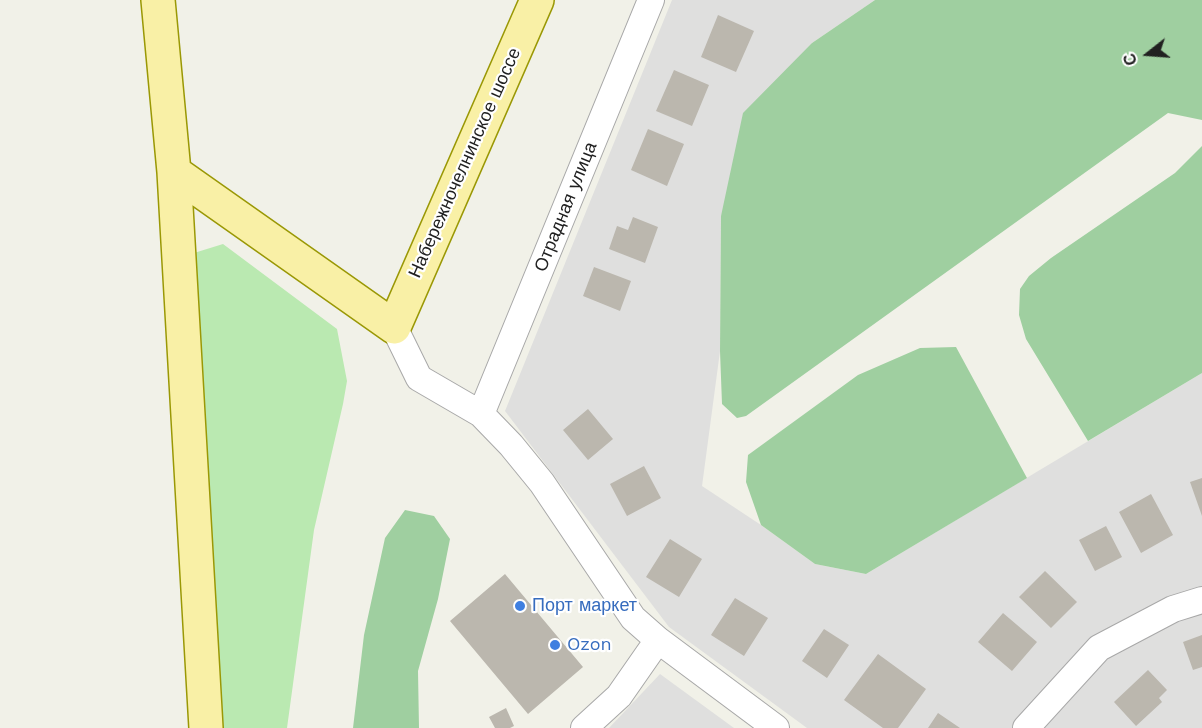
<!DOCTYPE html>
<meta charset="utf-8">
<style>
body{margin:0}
#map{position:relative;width:1202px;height:728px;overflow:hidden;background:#f1f1e8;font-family:"Work Sans",sans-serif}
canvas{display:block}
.north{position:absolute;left:1118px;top:24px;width:60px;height:60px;-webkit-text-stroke:4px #fff;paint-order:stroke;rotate:253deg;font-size:16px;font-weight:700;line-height:24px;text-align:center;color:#212121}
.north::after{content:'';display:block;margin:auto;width:21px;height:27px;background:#212121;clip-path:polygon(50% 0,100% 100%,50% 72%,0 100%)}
</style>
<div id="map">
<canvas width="1202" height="728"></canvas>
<div class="north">С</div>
</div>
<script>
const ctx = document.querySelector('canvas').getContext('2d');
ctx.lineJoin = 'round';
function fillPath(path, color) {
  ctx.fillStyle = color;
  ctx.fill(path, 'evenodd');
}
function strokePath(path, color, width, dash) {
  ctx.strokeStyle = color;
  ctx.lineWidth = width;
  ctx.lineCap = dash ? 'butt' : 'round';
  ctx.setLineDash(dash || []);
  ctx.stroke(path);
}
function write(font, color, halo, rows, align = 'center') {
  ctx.font = font + ' "Work Sans",sans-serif';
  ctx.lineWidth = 4.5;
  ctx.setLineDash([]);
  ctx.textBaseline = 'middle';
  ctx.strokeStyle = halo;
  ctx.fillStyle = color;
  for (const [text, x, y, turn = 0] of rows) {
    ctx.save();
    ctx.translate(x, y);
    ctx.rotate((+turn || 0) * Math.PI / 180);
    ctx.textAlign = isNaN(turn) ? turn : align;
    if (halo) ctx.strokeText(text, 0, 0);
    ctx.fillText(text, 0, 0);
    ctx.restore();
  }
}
fillPath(new Path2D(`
 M672 0H875L812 43 721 216 720 351 702 486 761 525 815 564 866 574 1202 373V728H807L669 627 505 411Z
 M660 674 734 728H609Z`), '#dfdfde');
fillPath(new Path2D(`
 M223 244 337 329 347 381 343 404 314 530 287 728H219L194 253Z`), '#bae9b1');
fillPath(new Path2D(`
 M875 0H1202V120L1168 113 746 416 737 418 722 404 720 351 721 216 743 113 812 43Z
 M1202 146V373L1088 441 1026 339 1019 315 1020 289 1029 276 1051 258 1175 173Z
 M956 347 1027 478 866 574 815 564 761 525 746 482 748 455 858 375 920 348Z
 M405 510 434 516 450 539 438 599 418 671 419 728H353L364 635 385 538Z`), '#9fcfa0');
fillPath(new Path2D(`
 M718 15 754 31 736 72 701 57Z
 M674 70 709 85 692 126 656 111Z
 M648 129 684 144 667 186 631 170Z
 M633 217 658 227 645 263 609 249 617 226 628 230Z
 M594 267 631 281 620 311 583 296Z
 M588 409 613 439 588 460 563 430Z
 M644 466 661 498 627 516 610 484Z
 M1202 478V516L1190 482Z
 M1151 494 1173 535 1141 553 1119 512Z
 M1106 526 1122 557 1095 571 1079 540Z
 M670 539 702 559 679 597 646 577Z
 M1045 571 1077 602 1051 628 1019 597Z
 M505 574 583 667 528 714 450 621Z
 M735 598 768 618 744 656 711 635Z
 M1003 613 1037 642 1012 671 978 642Z
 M824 629 849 645 827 678 802 661Z
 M1202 635V667L1193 670 1183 642Z
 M878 654 926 689 898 728H883L844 700Z
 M1148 670 1167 690 1159 698 1162 702 1136 726 1114 702Z
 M506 708 514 726 510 728H495L489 717Z
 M938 713 960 728H928Z`), '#bbb7ae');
const minor = new Path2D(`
 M394 327 419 378 481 414 511 445 542 483 633 618 658 640 776 728
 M481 414 651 0
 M584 728 619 696 658 640
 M1026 728 1099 648 1173 609 1202 600`);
const major = new Path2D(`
 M158 0 174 172 206 728
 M174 172 394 327 537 0`);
strokePath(minor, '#a8a8a8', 28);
strokePath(major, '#9a9805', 36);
strokePath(minor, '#fff', 26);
strokePath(major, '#f9f0a6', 33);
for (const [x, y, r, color] of [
 [520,606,6,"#3f7fe0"],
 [555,645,6,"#3f7fe0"]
]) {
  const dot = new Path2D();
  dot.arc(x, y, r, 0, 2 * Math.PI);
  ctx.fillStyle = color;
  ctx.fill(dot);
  strokePath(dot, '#fff', 2);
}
write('18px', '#212121', '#fff', [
 ["Набережночелнинское шоссе",465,163,-66],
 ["Отрадная улица",566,207,-68]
]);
write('18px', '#366cbe', '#fff', [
 ["Порт маркет",532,606],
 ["Ozon",567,645]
], 'left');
</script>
